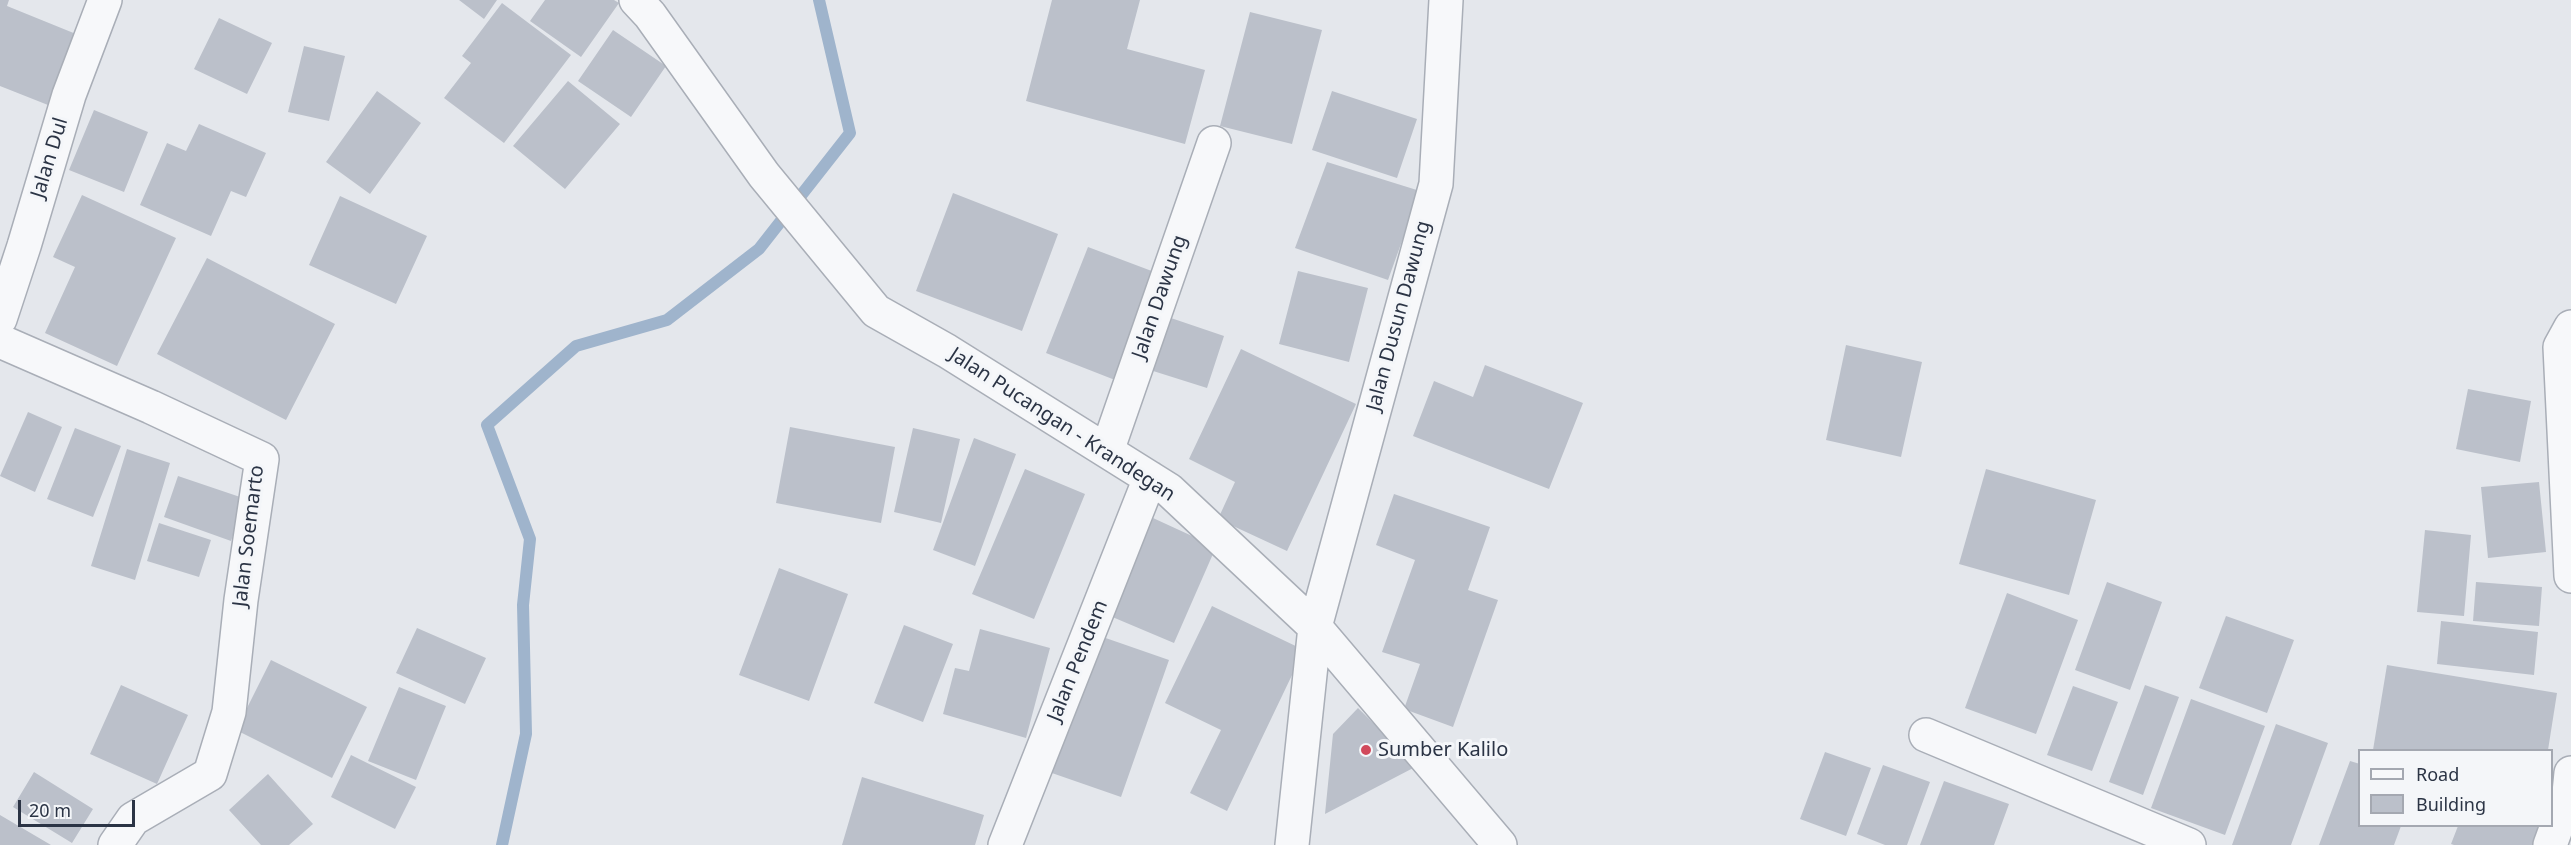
<!DOCTYPE html>
<style>
body{margin:0}
#map{position:relative;width:2571px;height:845px;overflow:hidden;background:#e4e7ec;font-family:"Noto Sans",sans-serif}
canvas{display:block}
.legend{position:absolute;left:2358px;top:749px;width:195px;height:78px;box-sizing:border-box;background:#f4f6f9;border:2px solid #a4a8b1;margin:0;padding:8px 10px;list-style:none;font-size:18px;color:#2b3445}
.legend li{display:flex;align-items:center;gap:12px;height:30px}
.legend b{width:30px;border:2px solid #a4a8b1}
.scale{position:absolute;left:18px;top:800px;width:117px;height:27px;box-sizing:border-box;border:3px solid #2b3445;border-top:0;padding-left:8px;font-size:18px;line-height:21px;white-space:nowrap;color:#2b3445;-webkit-text-stroke:4px #f4f6f9;paint-order:stroke}
</style>
<div id="map">
<canvas width="2571" height="845"></canvas>
<ul class="legend">
<li><b style="height:8px;background:#f7f8fa"></b>Road</li>
<li><b style="height:16px;background:#bbc0ca"></b>Building</li>
</ul>
<div class="scale">20 m</div>
</div>
<script>
const ctx = document.querySelector('canvas').getContext('2d');
ctx.lineJoin = 'round';
function strokePath(path, color, width, dash) {
  ctx.strokeStyle = color;
  ctx.lineWidth = width;
  ctx.lineCap = dash ? 'butt' : 'round';
  ctx.setLineDash(dash || []);
  ctx.stroke(path);
}
function fillPath(path, color) {
  ctx.fillStyle = color;
  ctx.fill(path, 'evenodd');
}
function write(font, color, halo, rows, align = 'center') {
  ctx.font = font + ' "Noto Sans",sans-serif';
  ctx.lineWidth = 6;
  ctx.setLineDash([]);
  ctx.textBaseline = 'middle';
  ctx.strokeStyle = halo;
  ctx.fillStyle = color;
  for (const [text, x, y, turn = 0] of rows) {
    ctx.save();
    ctx.translate(x, y);
    ctx.rotate((+turn || 0) * Math.PI / 180);
    ctx.textAlign = isNaN(turn) ? turn : align;
    if (halo) ctx.strokeText(text, 0, 0);
    ctx.fillText(text, 0, 0);
    ctx.restore();
  }
}
strokePath(new Path2D(`
 M502 845 526 734 523 605 530 539 487 425 576 346 667 320 759 249 850 133 819 0`), '#9fb4cc', 12);
fillPath(new Path2D(`
 M0 0H9L7 6 76 34 48 105 0 86Z
 M459 0H497L484 19Z
 M545 0H614L619 3 581 57 530 21Z
 M1052 0H1140L1127 49 1205 70 1185 144 1026 101Z
 M502 3 571 55 504 143 444 98 471 63 462 56Z
 M1250 12 1322 30 1292 144 1220 126Z
 M219 18 272 43 247 94 194 69Z
 M613 30 666 66 631 117 578 81Z
 M304 46 345 56 329 121 288 112Z
 M568 81 620 124 565 189 513 146Z
 M377 91 421 123 370 194 326 162Z
 M1332 91 1417 119 1397 178 1312 150Z
 M94 110 148 132 124 192 69 170Z
 M199 124 266 153 246 197 231 191 211 236 140 205 167 143 186 151Z
 M1327 162 1420 191 1388 280 1295 248Z
 M953 193 1058 234 1022 331 916 291Z
 M82 195 176 238 117 366 45 333 75 267 53 257Z
 M340 196 427 236 396 304 309 265Z
 M1088 247 1157 273 1115 380 1046 353Z
 M207 258 335 324 286 420 157 354Z
 M1298 271 1368 288 1349 362 1279 344Z
 M1168 317 1224 336 1207 388 1150 370Z
 M1846 345 1922 362 1901 457 1826 440Z
 M1241 349 1356 404 1287 551 1218 519 1235 482 1189 459Z
 M1485 365 1583 403 1549 489 1413 436 1434 381 1473 397Z
 M2468 389 2531 401 2520 462 2456 449Z
 M28 412 62 427 35 492 0 476Z
 M790 427 895 447 881 523 776 503Z
 M75 428 121 446 93 517 47 499Z
 M913 428 960 439 941 523 894 512Z
 M974 438 1016 454 975 566 933 550Z
 M127 449 170 463 135 580 91 566Z
 M1025 469 1085 494 1034 619 972 594Z
 M1986 469 2096 500 2069 595 1959 564Z
 M178 476 246 499 231 541 164 517Z
 M2539 482 2546 552 2488 558 2481 487Z
 M1394 494 1490 527 1468 590 1498 600 1453 727 1404 709 1420 664 1382 652 1415 560 1376 545Z
 M1153 518 1216 547 1174 643 1110 616Z
 M159 523 211 540 199 577 147 561Z
 M2425 530 2471 535 2464 616 2417 612Z
 M779 568 848 594 809 701 739 675Z
 M2107 582 2162 602 2130 690 2075 670Z
 M2476 582 2542 587 2539 626 2473 621Z
 M2007 593 2078 620 2036 734 1965 708Z
 M1212 606 1304 650 1227 811 1190 793 1221 730 1165 703Z
 M2226 616 2294 640 2267 713 2199 688Z
 M2441 621 2538 632 2534 675 2437 664Z
 M904 625 953 644 923 722 874 703Z
 M417 628 486 658 465 704 396 673Z
 M980 629 1050 648 1026 738 943 714 955 668 969 671Z
 M1097 635 1169 660 1121 797 1049 772Z
 M271 660 367 707 332 778 236 730Z
 M2387 665 2557 693 2548 750H2373Z
 M121 685 188 715 157 784 90 754Z
 M2145 685 2179 697 2143 795 2109 782Z
 M2073 686 2118 702 2092 771 2047 755Z
 M399 687 446 706 416 780 368 761Z
 M2191 699 2265 726 2225 835 2151 808Z
 M1358 708 1417 766 1325 814 1333 734Z
 M2276 724 2328 743 2291 845H2232Z
 M1825 752 1871 768 1846 836 1800 819Z
 M351 755 416 787 395 829 331 797Z
 M2350 761 2360 764V826H2401L2394 845H2319Z
 M1883 765 1930 782 1907 845H1885L1857 834Z
 M34 772 93 809 72 843 13 807Z
 M268 774 313 824 289 845H261L229 810Z
 M862 777 984 815 975 845H842Z
 M1944 781 2009 804 1994 845H1920Z
 M0 815 51 845H0Z
 M2458 826H2548L2541 845H2454L2451 844Z`), '#bbc0ca');
const minor = new Path2D(`
 M636 0 650 15 764 175 876 311 947 351 1169 490 1315 627 1500 845
 M0 319 24 246 69 95 105 0
 M2571 327 2560 347 2571 576
 M0 341 151 407 262 459 241 600 229 712 210 774 133 819 115 845
 M1107 451 1214 143
 M1926 735 2189 845
 M1005 845 1150 478
 M1292 845 1315 627 1436 184 1446 0
 M2550 845 2569 793 2571 773`);
strokePath(minor, '#a9aeb7', 36);
strokePath(minor, '#f7f8fa', 33);
for (const [x, y, r, color] of [
 [1366,750,6,"#d1495b"]
]) {
  const dot = new Path2D();
  dot.arc(x, y, r, 0, 2 * Math.PI);
  ctx.fillStyle = color;
  ctx.fill(dot);
  strokePath(dot, '#f4f6f9', 2);
}
write('20px', '#2b3445', '#f4f6f9', [
 ["Jalan Dul",50,158,-73],
 ["Jalan Dawung",1160,297,-71],
 ["Jalan Dusun Dawung",1399,316,-75],
 ["Jalan Pucangan - Krandegan",1062,425,33],
 ["Jalan Soemarto",249,536,-83],
 ["Jalan Pendem",1078,661,-68]
]);
write('20px', '#2b3445', '#f4f6f9', [
 ["Sumber Kalilo",1378,750]
], 'left');
</script>
